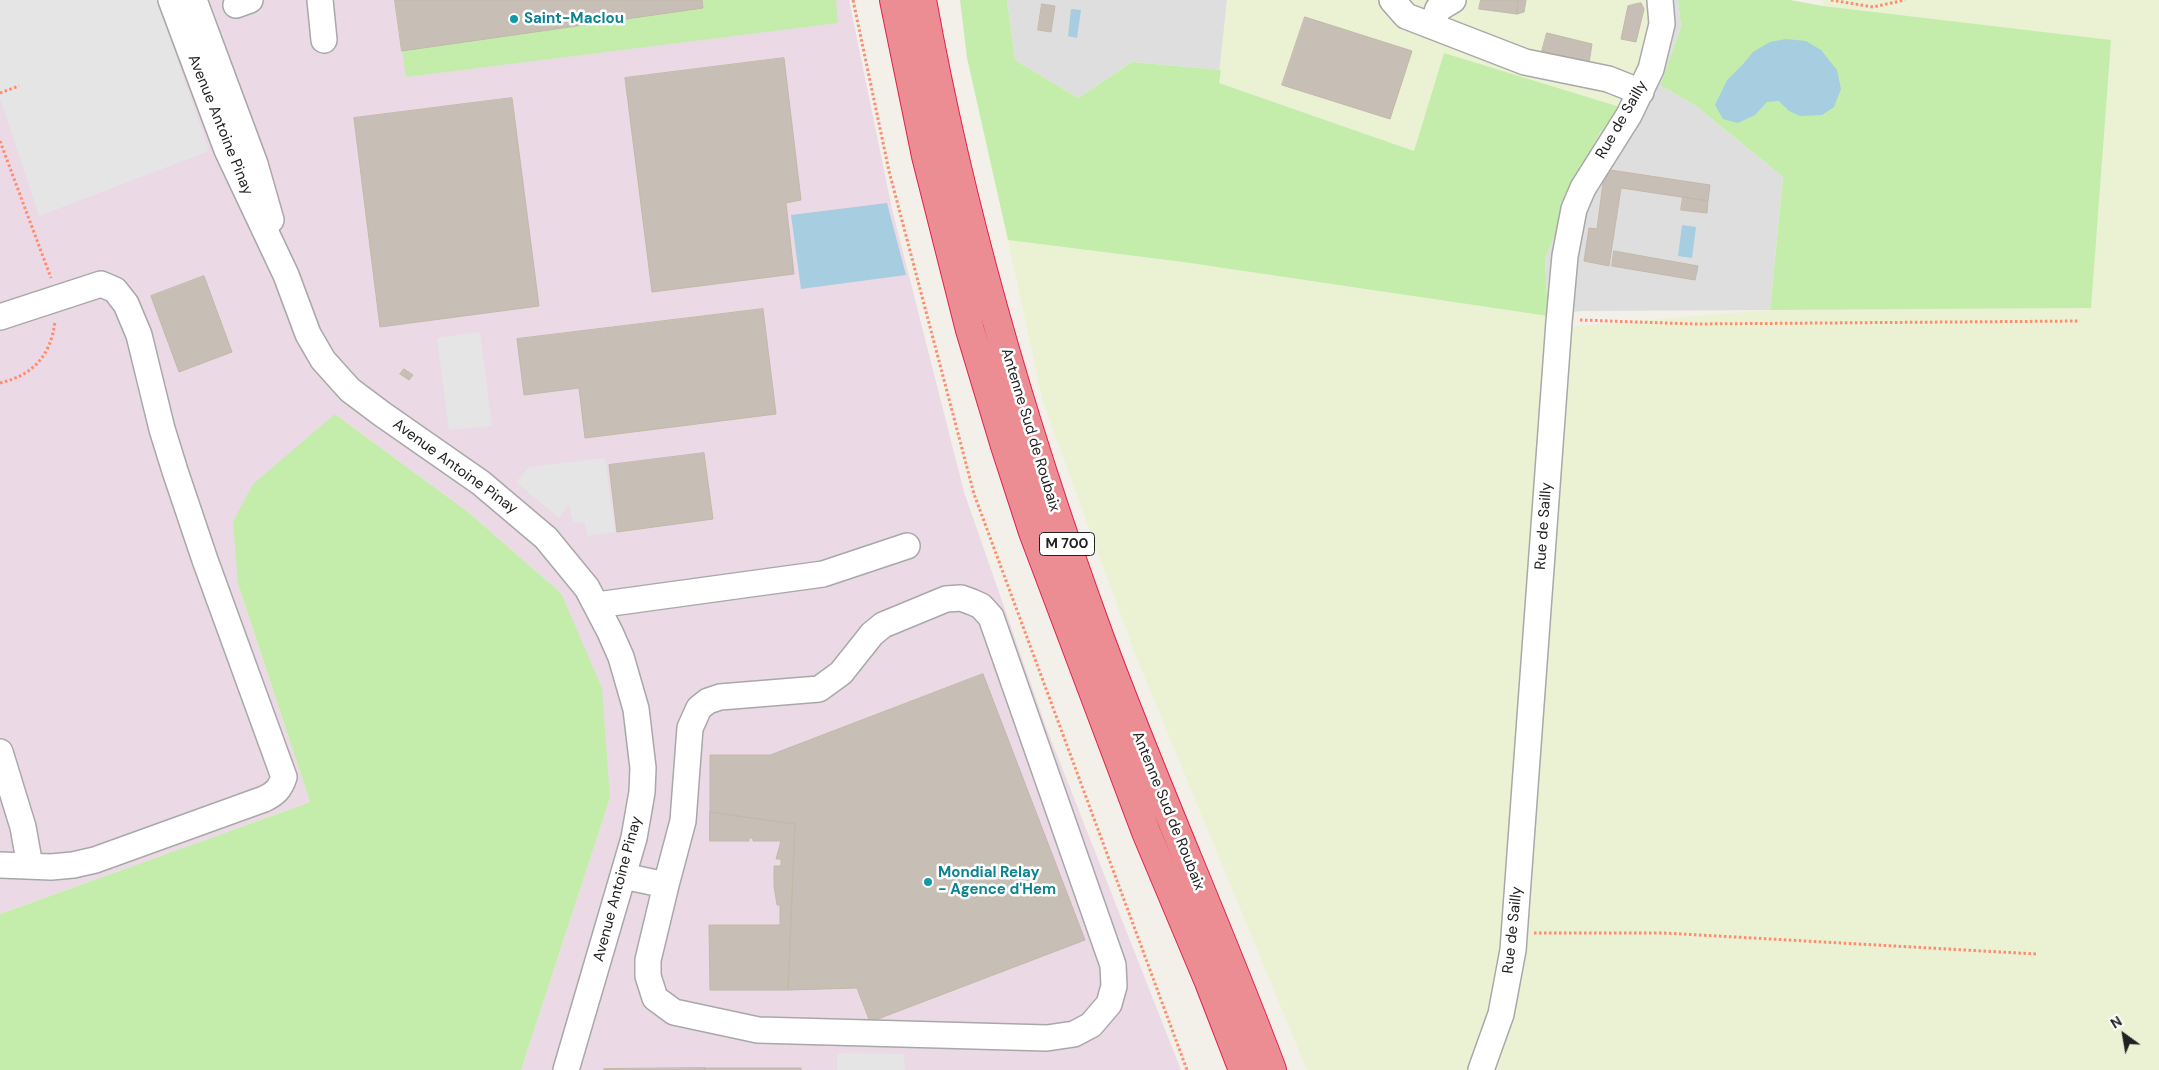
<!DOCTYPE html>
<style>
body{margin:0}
#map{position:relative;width:2159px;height:1070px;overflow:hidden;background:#f2f0e8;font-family:"DM Sans",sans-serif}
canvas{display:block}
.north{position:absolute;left:2099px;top:1010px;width:50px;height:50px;-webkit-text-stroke:4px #fff;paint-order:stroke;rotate:328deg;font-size:14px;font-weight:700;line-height:20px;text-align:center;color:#212121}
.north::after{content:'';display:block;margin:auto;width:18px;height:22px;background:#212121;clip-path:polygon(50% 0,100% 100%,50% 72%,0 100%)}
</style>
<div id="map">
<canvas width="2159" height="1070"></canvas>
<div class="north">N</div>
</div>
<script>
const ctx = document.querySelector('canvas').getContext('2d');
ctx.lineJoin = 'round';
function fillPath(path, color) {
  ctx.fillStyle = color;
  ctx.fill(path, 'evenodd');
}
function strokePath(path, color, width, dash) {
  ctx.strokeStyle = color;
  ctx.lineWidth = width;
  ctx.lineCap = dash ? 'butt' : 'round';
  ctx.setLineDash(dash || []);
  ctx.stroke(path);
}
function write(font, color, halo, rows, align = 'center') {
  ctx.font = font + ' "DM Sans",sans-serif';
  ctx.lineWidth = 5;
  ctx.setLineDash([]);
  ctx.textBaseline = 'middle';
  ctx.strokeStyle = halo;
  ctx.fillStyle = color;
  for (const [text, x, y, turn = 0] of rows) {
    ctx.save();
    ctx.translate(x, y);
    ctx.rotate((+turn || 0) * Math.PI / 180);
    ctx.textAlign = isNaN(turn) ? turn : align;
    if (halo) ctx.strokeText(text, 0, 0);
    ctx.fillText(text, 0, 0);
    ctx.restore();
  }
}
fillPath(new Path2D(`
 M1007 0H1227L1221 70 1132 62 1078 98 1015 60Z
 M1651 0H1678L1681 27 1660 85 1696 106 1783 177 1770 310 1581 311 1548 316 1545 259 1583 168 1599 134 1620 107Z`), '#dfdede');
fillPath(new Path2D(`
 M0 0H849L892 209 964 492 1046 727 1181 1070H521L610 798 561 593 468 512 335 414 238 584 310 802 0 914Z`), '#ebd9e6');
fillPath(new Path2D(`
 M1227 0H1651L1655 18 1647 54 1620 107 1444 53 1414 151 1218 83Z
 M1822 0H2159V1070H1492L1503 1041 1521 974 1568 327 1770 310 2090 308 1823 6Z
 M1008 240 1183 262 1548 316 1503 923 1485 1022 1468 1070H1307L1136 656 1043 402Z`), '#ebf1d3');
fillPath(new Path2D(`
 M702 0H836L838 23 406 77 402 51 703 8Z
 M960 0H1007L1015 60 1078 98 1132 62 1221 70 1219 83 1414 151 1444 53 1620 107 1599 134 1583 168 1545 259 1548 316 1183 262 1008 240 967 58Z
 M1678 0H1790L1823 6 2111 40 2091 308 1770 310 1783 177 1696 106 1660 85 1681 27Z
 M335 414 468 512 561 593 602 688 610 798 521 1070H0V914L310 802 238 584 233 522 253 484Z`), '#c4edac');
fillPath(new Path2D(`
 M0 0H157L209 151 39 216 0 98Z
 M480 332 492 426 449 430 437 338Z
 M605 458 615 532 587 536 585 522 573 523 569 505 559 518 516 482 529 467Z
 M837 1053 904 1054 905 1070H837Z`), '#e5e5e5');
fillPath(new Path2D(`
 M1071 9 1081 10 1077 38 1068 36Z
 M1786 39 1806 41 1821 50 1837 70 1841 89 1834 107 1822 115 1800 116 1789 111 1779 101 1767 102 1755 115 1738 123 1723 119 1715 105 1727 80 1744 63 1753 52 1770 42Z
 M887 203 906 275 801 289 791 215Z
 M1682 225 1696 227 1692 258 1678 256Z`), '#a7cde1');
const building = new Path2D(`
 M395 0H702L703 8 402 51Z
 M1481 0H1518L1517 14 1479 9Z
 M1518 0H1526L1524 12 1517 14Z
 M1641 3 1644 9 1636 42 1621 39 1628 6Z
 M1042 4 1055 6 1051 32 1038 30Z
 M1305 17 1412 51 1390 119 1282 85Z
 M1547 33 1592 44 1589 63 1542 51Z
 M784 58 801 200 786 203 794 274 652 292 625 78Z
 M512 98 539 306 380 327 354 118Z
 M1610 170 1710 185 1708 201 1621 188 1609 266 1584 261 1589 228 1597 229 1603 183Z
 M1683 197 1708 201 1707 213 1681 210Z
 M1614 251 1698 266 1695 280 1612 266Z
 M204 276 232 352 179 372 151 296Z
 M763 309 776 414 585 438 579 388 524 395 517 339Z
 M404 369 413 375 409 380 400 374Z
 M704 453 713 519 617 532 609 465Z
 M983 674 1085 940 870 1022 857 988 788 990 795 824 710 812V755H770Z
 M710 812 795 824 788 990H710L709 925H780V905H777L774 886V866H781V859H776L781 841H753V838H749V841H710Z
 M705 1068H801V1070H705Z
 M705 1068V1070H604V1069Z`);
fillPath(building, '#c7bfb6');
strokePath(building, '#c4b8a9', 1);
const minor = new Path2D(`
 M171 0 227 150 286 275 308 334 323 360 350 390 382 414 481 483 546 538 587 588 610 632 621 657 636 709 643 768 642 792 634 838 566 1070
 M194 0 255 164 271 220
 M320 0 324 40
 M1392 0 1406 16 1525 62 1608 79 1641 92
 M236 5 250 0
 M1432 26 1438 9 1453 0
 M0 317 101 284 115 290 126 304 139 335 162 429 175 471 205 560 284 777C280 789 275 794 264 799L95 860 73 865 51 867 0 865
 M597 605 823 574 907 546
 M0 752 23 827 30 866
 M623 876 666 885 648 960V976L655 998 674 1012 758 1030 1047 1038 1074 1034 1091 1025 1109 1004 1114 986 1113 965 991 617 981 606 972 602 961 598 946 599 883 625 872 634 841 673 819 689 720 697 708 701 699 708 690 728 683 821 666 885
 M1481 1070 1501 1014 1513 950 1559 322 1565 256 1574 209 1583 188 1629 115 1651 69 1662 24 1660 0`);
const highway = new Path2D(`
 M894 0 926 156 970 330 1005 446 1033 532 1146 832 1209 982 1243 1070
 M922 0C961 216 1023 427 1098 633 1152 780 1217 923 1272 1070`);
strokePath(minor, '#a8a8a8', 28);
strokePath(highway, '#e3214d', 30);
strokePath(new Path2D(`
 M853 0 889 171 974 494 1187 1070
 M1831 0 1873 7 1905 0
 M0 93 19 86
 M0 141 51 278
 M1580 320 1695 324 2080 321
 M0 383C33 375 51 356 55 321
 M1534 933H1664L2036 954`), '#ff8c6c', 3, [2.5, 2.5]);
strokePath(minor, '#fff', 25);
strokePath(highway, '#eb8d93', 28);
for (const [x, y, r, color] of [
 [514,19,5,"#0f9aa8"],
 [928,882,5,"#0f9aa8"]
]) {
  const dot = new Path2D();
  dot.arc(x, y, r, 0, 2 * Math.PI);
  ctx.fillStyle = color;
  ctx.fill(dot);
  strokePath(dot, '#fff', 2);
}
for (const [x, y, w] of [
 [1067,544,55]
]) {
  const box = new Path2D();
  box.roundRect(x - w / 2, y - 11.5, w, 23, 4);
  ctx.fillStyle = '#fff';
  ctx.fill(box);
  strokePath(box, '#212121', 1);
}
write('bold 14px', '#212121', null, [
 ["M 700",1067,544]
]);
write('bold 15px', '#0d838f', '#fff', [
 ["Saint-Maclou",524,19],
 ["Mondial Relay",938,873],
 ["- Agence d'Hem",938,890]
], 'left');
write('15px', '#212121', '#fff', [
 ["Rue de Sailly",1622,120,-60],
 ["Avenue Antoine Pinay",220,125,68],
 ["Antenne Sud de Roubaix",1030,430,73],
 ["Avenue Antoine Pinay",455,467,36],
 ["Rue de Sailly",1544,526,-86],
 ["Antenne Sud de Roubaix",1168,811,68],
 ["Avenue Antoine Pinay",618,889,-75],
 ["Rue de Sailly",1513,930,-84]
]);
</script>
